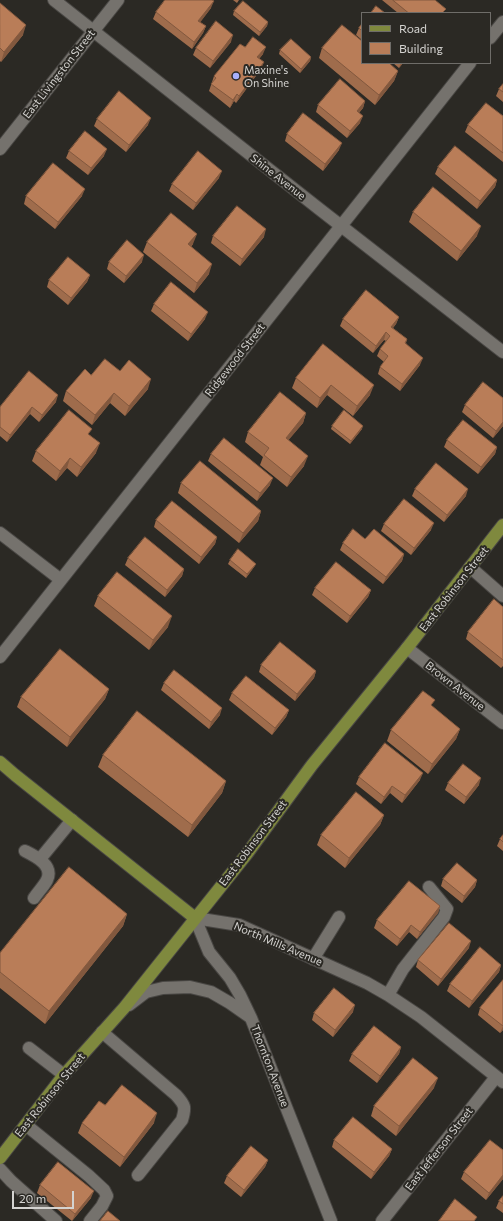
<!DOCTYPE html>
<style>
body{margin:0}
#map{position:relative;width:503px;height:1221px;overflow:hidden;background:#2b2924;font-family:Commissioner,sans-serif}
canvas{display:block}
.legend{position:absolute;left:361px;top:12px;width:130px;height:52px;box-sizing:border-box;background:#2b2924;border:1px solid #6f6d69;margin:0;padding:5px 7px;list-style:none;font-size:12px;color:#d4d3d0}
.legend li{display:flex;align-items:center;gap:8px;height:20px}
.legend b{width:20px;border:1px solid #6f6d69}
.scale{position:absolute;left:12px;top:1191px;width:62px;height:18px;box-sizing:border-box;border:2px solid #d4d3d0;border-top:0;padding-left:5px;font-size:12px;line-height:14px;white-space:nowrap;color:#d4d3d0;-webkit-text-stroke:3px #2b2924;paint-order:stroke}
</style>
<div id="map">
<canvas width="503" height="1221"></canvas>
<ul class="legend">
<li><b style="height:5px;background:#7f893e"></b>Road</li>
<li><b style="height:11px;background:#b97d58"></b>Building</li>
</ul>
<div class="scale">20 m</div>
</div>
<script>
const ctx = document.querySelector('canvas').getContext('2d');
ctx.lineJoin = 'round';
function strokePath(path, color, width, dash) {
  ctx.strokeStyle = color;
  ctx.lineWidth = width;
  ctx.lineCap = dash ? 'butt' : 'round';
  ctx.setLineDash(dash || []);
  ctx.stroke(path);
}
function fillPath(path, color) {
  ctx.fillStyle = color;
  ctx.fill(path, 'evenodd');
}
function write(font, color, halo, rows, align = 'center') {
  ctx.font = font + ' Commissioner,sans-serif';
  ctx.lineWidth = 4;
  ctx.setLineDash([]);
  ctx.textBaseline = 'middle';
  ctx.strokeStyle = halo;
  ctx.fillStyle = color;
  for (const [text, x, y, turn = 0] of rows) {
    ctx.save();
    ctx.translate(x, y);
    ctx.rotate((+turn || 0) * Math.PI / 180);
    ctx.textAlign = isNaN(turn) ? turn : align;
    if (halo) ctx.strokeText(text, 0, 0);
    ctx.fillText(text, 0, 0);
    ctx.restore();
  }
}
const minor = new Path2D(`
 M54 0 318 208 503 352
 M490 38 503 22
 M0 149 118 0
 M0 533 61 580
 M470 567 503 596
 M407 648 503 723
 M0 657 470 63
 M25 851C35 856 54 865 47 880 44 886 38 892 34 898
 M40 859 72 820
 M195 918 239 925 367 983 388 995 421 1017 503 1082
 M195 918 209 952 230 978 240 995 251 1018 331 1221
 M313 959 339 917
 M388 995 403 969 444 917 447 909 429 887
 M129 1005 146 992 163 988 190 987 211 992 230 1003 250 1017
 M102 1032 176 1095C185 1105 186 1107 182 1120L138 1175
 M29 1048 64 1075
 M26 1125 89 1176 104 1190 107 1196 102 1206 90 1221
 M0 1169 11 1181 56 1221
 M382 1221 496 1077`);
const major = new Path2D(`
 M0 762 15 775 195 918
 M0 1158 64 1075 124 1008 246 855 312 765 407 648 503 525`);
strokePath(minor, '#494744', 14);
strokePath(major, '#494744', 14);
strokePath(minor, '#75726d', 12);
strokePath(major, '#7f893e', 12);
fillPath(new Path2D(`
 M233 0H239L237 3Z
 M382 0H435L444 13H398Z
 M0 3 23 35 1 62 0 61Z
 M211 8 200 22 206 26 203 33 192 49 153 19 156 12Z
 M234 11 268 22 267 26 259 36 233 15Z
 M362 24V40L356 35 359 28Z
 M231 42 210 68 193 55 196 48Z
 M245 47 263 54 259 59 261 69 236 103 234 101 230 108 209 91 214 76Z
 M322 48 398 71 394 81 375 105 319 58Z
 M280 50 311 57 310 61 300 73 279 54Z
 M393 63H403L399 68Z
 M503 84V102L496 96 499 89Z
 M365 101 363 108 359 113 360 123 347 138 316 112 318 105Z
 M503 116V162L465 132 468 125Z
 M97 119 148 125 126 152 94 126Z
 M287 134 339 150 323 171 285 141Z
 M69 151 104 156 88 175 66 158Z
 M438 167 497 180 495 187 477 209 435 174Z
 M219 178 193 210 169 191 172 184Z
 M26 196H82L55 229 24 204Z
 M413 212 477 236 457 261 409 222Z
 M213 236 264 237 240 266 211 243Z
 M147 242 193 244 191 247 209 274 194 293 143 252Z
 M109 262H142L124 283 107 269Z
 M90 275 87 282 68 305 47 287 49 280Z
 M154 304 205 319 188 341 151 311Z
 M399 317 396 324 393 328 407 339 406 343 420 365 400 391 378 374 380 367 384 362 377 356 380 349 386 341 384 340 373 353 340 326 343 319Z
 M323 344 370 395 353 416 327 395 317 408 292 388 296 378Z
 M120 371 148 389 125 416 110 403 92 425 63 401 66 391 91 375Z
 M56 402 39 422 30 414 7 442 0 436V407Z
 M465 405 503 426 493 438 462 412Z
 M306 413 303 423 288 440 304 466 287 487 260 465 263 457 245 442 248 432Z
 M332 426 362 429 350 444 331 429Z
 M90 435 96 453 77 477 67 468 56 481 32 461 36 451Z
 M447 440 497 447 495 454 478 474 444 447Z
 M211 454 270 485 257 501 208 461Z
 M181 483 261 511 258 521 239 543 178 493Z
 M415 489 466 496 444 522 412 496Z
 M156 520 217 537 215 544 199 564 154 527Z
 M384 524 431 530 411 555 381 531Z
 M365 539 404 554 402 561 383 584 340 550 343 543Z
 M128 558 184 569 182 576 165 597 125 565Z
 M230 560 256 564 254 567 246 578 228 564Z
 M315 588 371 590 368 597 347 623 312 595Z
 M98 596 168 627 149 650 94 606Z
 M503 607V666L501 668 466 639 468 632Z
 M261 665 316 671 314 678 295 701 259 672Z
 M164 683 220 715 209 729 161 690Z
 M109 689 105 699 67 747 17 707 21 697Z
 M232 693 289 710 286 717 272 735 229 700Z
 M433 707 460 729 456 739 428 774 387 741 391 730Z
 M103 755 226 781 222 793 188 837 98 767Z
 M359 777 420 780 402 803 390 793 381 804 356 784Z
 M448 783 479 785 464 804 445 790Z
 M384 815 380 825 345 868 317 845 321 835Z
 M503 835V851L497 846 500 839Z
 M443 879 477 880 475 887 462 903 441 886Z
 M440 906 438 913 417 939 409 932 397 946 374 928 377 920Z
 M127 914 123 926 45 1024 0 988V953Z
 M469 948 438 986 416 967 418 960Z
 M501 965 499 972 469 1008 447 991 450 984Z
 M503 980V1030L500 1033 478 1015 480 1008Z
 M353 1012 333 1037 312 1020 314 1013Z
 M401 1047 399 1054 377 1083 349 1061 352 1054Z
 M434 1088 396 1136 371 1116 374 1106Z
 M105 1105 154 1123 120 1167 78 1133 82 1123Z
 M334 1140 392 1149 389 1156 371 1179 332 1147Z
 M503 1150V1179L486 1200 461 1179 464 1172Z
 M268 1160 265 1167 241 1197 224 1183 227 1176Z
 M40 1185 91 1198 72 1221 37 1193Z
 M503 1196V1213L496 1208 499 1201Z`), '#9f6c4c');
fillPath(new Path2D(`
 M214 1 211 8 196 28 198 21Z
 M268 22 267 26 259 36 260 32Z
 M26 25 23 35 1 62 4 52Z
 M206 26 203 33 192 49 194 42Z
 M233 35 231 42 210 68 213 61Z
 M266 47 263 54 255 64 257 57Z
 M311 57 310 61 300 73 301 69Z
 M264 62 261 69 236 103 239 96Z
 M401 63H403L399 68Z
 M398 71 394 81 375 105 379 95Z
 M237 94 234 101 230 108 233 100Z
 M365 101 363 108 354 118 357 111Z
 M363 116 360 123 347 138 350 131Z
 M151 118 148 125 126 152 129 145Z
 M342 143 339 150 323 171 325 164Z
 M107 149 104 156 88 175 91 168Z
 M222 171 219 178 193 210 196 203Z
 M497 180 495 187 477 209 480 201Z
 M85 189 82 196 55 229 58 222Z
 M481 226 477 236 457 261 461 251Z
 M266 229 264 237 240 266 242 259Z
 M197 234 193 244 184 254 188 244Z
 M144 255 142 262 124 283 126 276Z
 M212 264 209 274 194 293 197 283Z
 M90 275 87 282 68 305 71 298Z
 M208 312 205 319 188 341 191 334Z
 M399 317 396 324 388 334 391 327Z
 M386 332 384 340 373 353 376 346Z
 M423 358 420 365 400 391 402 384Z
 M151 379 148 389 125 416 129 406Z
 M331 385 327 395 317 408 320 398Z
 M374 385 370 395 353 416 357 406Z
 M114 393 110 403 92 425 95 415Z
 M58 395 56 402 39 422 42 415Z
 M32 407 30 414 7 442 10 435Z
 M306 413 303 423 282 448 286 438Z
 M503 422V426L493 438 496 431Z
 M363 426 362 429 350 444 351 441Z
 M100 443 96 453 77 477 81 467Z
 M497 447 495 454 478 474 481 467Z
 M308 456 304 466 287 487 291 477Z
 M70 458 67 468 56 481 60 471Z
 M273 478 270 485 257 501 260 493Z
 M468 489 466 496 444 522 447 515Z
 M261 511 258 521 239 543 243 533Z
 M434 523 431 530 411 555 414 548Z
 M217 537 215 544 199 564 201 557Z
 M404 554 402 561 383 584 386 577Z
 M256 564 254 567 246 578 247 574Z
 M184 569 182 576 165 597 167 590Z
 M371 590 368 597 347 623 350 616Z
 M172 616 168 627 149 650 153 640Z
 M316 671 314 678 295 701 297 694Z
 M109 689 105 699 67 747 70 737Z
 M222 708 220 715 209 729 211 722Z
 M289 710 286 717 272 735 275 728Z
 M460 729 456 739 428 774 432 764Z
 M423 773 420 780 402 803 405 795Z
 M481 778 479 785 464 804 466 797Z
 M226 781 222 793 188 837 192 825Z
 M392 786 390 793 381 804 384 797Z
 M384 815 380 825 345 868 349 858Z
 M477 880 475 887 462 903 464 896Z
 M440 906 438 913 417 939 420 932Z
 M127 914 123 926 45 1024 49 1011Z
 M411 925 409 932 397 946 400 939Z
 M471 941 469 948 438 986 441 979Z
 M501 965 499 972 469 1008 472 1001Z
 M355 1005 353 1012 333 1037 335 1030Z
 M503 1026V1030L500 1033Z
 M401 1047 399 1054 377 1083 380 1076Z
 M438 1078 434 1088 396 1136 399 1126Z
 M157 1113 154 1123 120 1167 124 1157Z
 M392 1149 389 1156 371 1179 374 1172Z
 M268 1160 265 1167 241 1197 244 1190Z
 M503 1175V1179L486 1200 489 1193Z
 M94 1191 91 1198 72 1221 75 1214Z`), '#82583e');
const building = new Path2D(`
 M165 0H212L214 1 198 21 206 26 194 42 156 12Z
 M393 0H435L446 9 442 13H409Z
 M243 1 268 22 260 32 234 11Z
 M0 3 26 25 4 52 0 48Z
 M376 6 385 13H371Z
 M216 21 233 35 213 61 196 48Z
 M362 24V31L359 28Z
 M342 25 362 41V63H389L398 71 379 95 322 48Z
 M253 37 266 47 257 57 264 62 239 96 237 94 233 100 211 84 216 78 214 76 240 44 245 47Z
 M291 39 311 57 301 69 280 50Z
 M340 79 365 101 357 111 363 116 350 131 318 105Z
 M503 84V92L499 89Z
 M119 91 151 118 129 145 97 119Z
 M486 103 503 116V153L468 125Z
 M303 113 342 143 325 164 287 134Z
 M85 131 107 149 91 168 69 151Z
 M455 146 497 180 480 201 438 167Z
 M198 151 222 171 196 203 172 184Z
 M53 163 85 189 58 222 26 196Z
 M433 187 481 226 461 251 413 212Z
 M237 206 266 229 242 259 213 236Z
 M171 213 197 234 188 244 212 264 197 283 147 242Z
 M127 240 144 255 126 276 109 262Z
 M68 257 90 275 71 298 49 280Z
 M171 282 208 312 191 334 154 304Z
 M366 290 399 317 391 327 407 339 405 343 423 358 402 384 380 367 388 356 380 349 390 336 386 332 376 346 343 319Z
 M323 344 374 385 357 406 331 385 320 398 296 378Z
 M105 359 120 371 129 360 151 379 129 406 114 393 95 415 66 391 85 369 91 375Z
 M29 371 58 395 42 415 32 407 10 435 0 427V407Z
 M483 382 503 398V422L496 431 465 405Z
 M280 392 306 413 286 438 308 456 291 477 264 455 269 448 248 432Z
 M69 410 92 429 88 434 100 443 81 467 70 458 60 471 36 451Z
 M344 410 363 426 351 441 332 426Z
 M463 420 497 447 481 467 447 440Z
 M224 438 273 478 260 493 211 454Z
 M200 461 261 511 243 533 181 483Z
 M436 463 468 489 447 515 415 489Z
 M404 499 434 523 414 548 384 524Z
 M172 501 217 537 201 557 156 520Z
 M353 529 365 539 374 529 404 554 386 577 343 543Z
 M145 537 184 569 167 590 128 558Z
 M238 549 256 564 247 574 230 560Z
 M336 562 371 590 350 616 315 588Z
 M117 572 172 616 153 640 98 596Z
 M494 599 503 607V660L468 632Z
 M280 642 316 671 297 694 261 665Z
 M60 649 109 689 70 737 21 697Z
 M174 670 222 708 211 722 164 683Z
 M246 676 289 710 275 728 232 693Z
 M423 691 435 700 431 705 460 729 432 764 391 730Z
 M137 711 226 781 192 825 103 755Z
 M385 743 423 773 405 795 392 786 384 797 359 777Z
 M463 764 481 778 466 797 448 783Z
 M356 792 384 815 349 858 321 835Z
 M503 835V842L500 839Z
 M457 863 477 880 464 896 443 879Z
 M69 867 127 914 49 1011 0 972V953Z
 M409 881 440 906 420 932 411 925 400 939 377 920Z
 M449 923 471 941 441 979 418 960Z
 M480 947 501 965 472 1001 450 984Z
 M503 980V1026L480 1008Z
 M334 988 355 1005 335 1030 314 1013Z
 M374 1026 401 1047 380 1076 352 1054Z
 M413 1058 438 1078 399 1126 374 1106Z
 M122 1085 157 1113 124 1157 82 1123 99 1101 105 1105Z
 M353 1117 392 1149 374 1172 334 1140Z
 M490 1140 503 1150V1175L489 1193 464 1172Z
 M251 1146 268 1160 244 1190 227 1176Z
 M58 1162 94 1191 75 1214 40 1185Z
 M503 1196V1204L499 1201Z
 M455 1199 477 1217 474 1221H439Z
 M108 1211 120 1221H100Z`);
fillPath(building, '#b97d58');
strokePath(building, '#82583e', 1);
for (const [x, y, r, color] of [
 [236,76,4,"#a8b0fc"]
]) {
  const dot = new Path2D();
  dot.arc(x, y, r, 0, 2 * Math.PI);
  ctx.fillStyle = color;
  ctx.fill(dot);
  strokePath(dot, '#2b2924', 1.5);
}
write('11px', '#d4d3d0', '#2b2924', [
 ["Maxine's",244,70],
 ["On Shine",244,83]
], 'left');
write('11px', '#d4d3d0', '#2b2924', [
 ["East Livingston Street",59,74,-52],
 ["Shine Avenue",278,177,38],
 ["Ridgewood Street",235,360,-52],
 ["East Robinson Street",454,589,-52],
 ["Brown Avenue",455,686,38],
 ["East Robinson Street",253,843,-53],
 ["North Mills Avenue",278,944,23],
 ["Thornton Avenue",270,1066,69],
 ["East Robinson Street",50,1095,-51],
 ["East Jefferson Street",439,1149,-52]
]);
</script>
